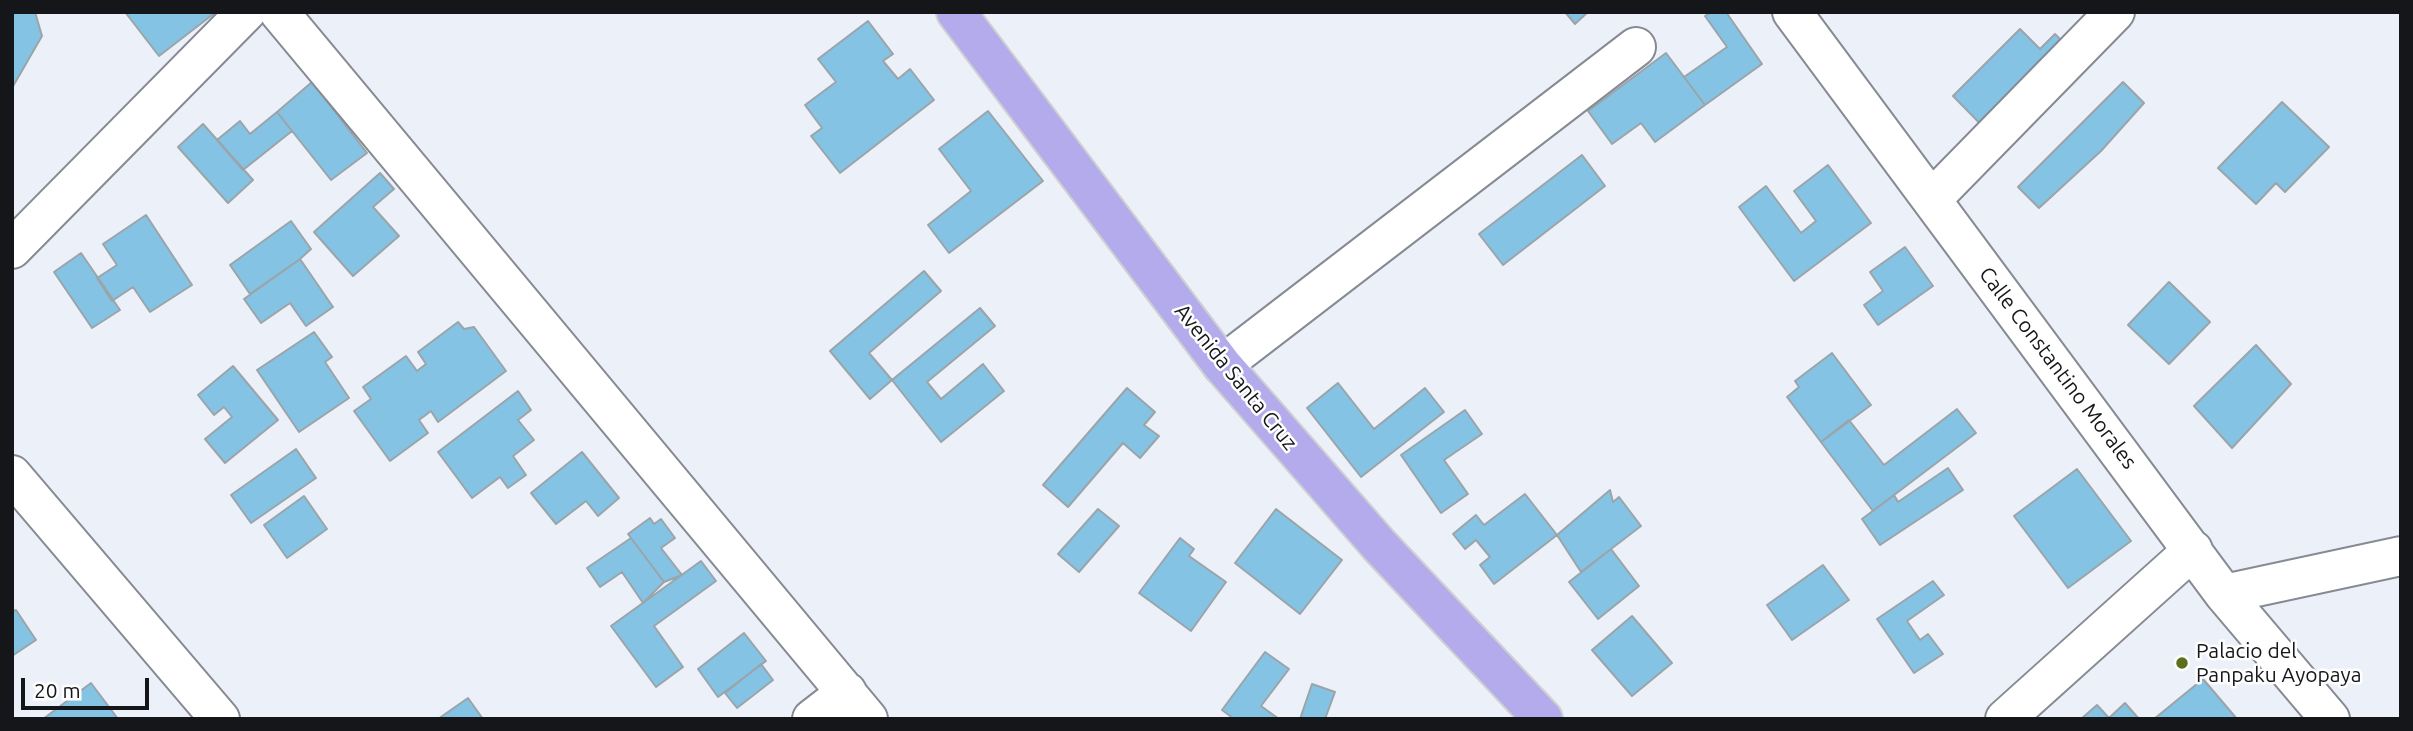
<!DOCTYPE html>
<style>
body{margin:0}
#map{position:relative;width:2413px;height:731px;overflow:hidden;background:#ecf1f9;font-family:Ubuntu,sans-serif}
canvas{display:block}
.frame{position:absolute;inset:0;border:14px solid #141619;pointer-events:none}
.scale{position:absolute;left:21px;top:678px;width:128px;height:32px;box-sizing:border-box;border:4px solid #141619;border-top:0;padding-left:9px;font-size:21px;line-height:24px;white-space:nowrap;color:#141619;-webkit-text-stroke:5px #fefefe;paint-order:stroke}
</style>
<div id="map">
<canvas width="2413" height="731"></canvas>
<div class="frame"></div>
<div class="scale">20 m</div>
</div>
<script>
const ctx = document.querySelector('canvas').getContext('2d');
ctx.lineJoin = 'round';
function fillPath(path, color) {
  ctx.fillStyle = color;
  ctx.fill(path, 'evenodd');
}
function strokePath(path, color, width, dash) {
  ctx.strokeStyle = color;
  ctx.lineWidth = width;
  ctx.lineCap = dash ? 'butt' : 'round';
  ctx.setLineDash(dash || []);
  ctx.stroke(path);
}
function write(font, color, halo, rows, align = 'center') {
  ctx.font = font + ' Ubuntu,sans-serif';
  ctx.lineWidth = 5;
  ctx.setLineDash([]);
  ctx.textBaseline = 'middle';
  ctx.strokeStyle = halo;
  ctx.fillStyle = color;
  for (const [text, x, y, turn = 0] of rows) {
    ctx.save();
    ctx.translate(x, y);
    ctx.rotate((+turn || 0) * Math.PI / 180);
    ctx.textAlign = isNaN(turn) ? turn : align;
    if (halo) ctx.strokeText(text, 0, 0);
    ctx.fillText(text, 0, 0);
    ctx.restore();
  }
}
const building = new Path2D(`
 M12 12H35L42 36 12 88Z
 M125 12H216L159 56Z
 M1565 12H1588L1575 24Z
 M1711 12H1726L1762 64 1705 105 1684 77 1727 47 1705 16Z
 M868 21 893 54 883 61 898 79 910 69 934 100 840 173 811 136 822 128 805 105 836 82 818 59Z
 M2020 29 2040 49 2055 34 2072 51 2003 147 1953 96Z
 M1666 53 1705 105 1655 142 1641 123 1612 144 1588 111Z
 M312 82 367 153 331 180 277 112Z
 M2123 82 2144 103 2101 151 2039 208 2018 187Z
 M2282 102 2329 147 2285 192 2276 183 2256 204 2218 168Z
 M988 111 1043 181 949 253 928 225 971 191 939 149Z
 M277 112 292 131 243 170 217 140 240 121 250 134Z
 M203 124 253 180 228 203 178 147Z
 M1582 155 1605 186 1503 265 1479 234Z
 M1828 165 1871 223 1794 281 1739 207 1766 186 1801 233 1816 221 1794 191Z
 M380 173 394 189 373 207 399 236 353 276 314 232Z
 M146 215 192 285 150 312 133 287 112 301 97 278 117 265 103 244Z
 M291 221 311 249 300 259 250 294 230 265Z
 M1905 247 1933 286 1878 325 1864 305 1883 291 1870 272Z
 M81 253 120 310 92 328 54 272Z
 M300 259 333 307 306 326 290 303 261 323 244 299Z
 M924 271 941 291 869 353 892 380 870 399 830 351Z
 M2169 282 2210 322 2169 364 2128 325Z
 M980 308 995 326 927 382 941 399 983 364 1004 391 941 442 892 380Z
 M458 322 464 329 474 327 506 371 438 422 431 411 419 420 428 433 390 461 354 411 371 399 363 387 406 356 417 371 426 364 418 352Z
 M314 332 332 357 325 362 349 398 299 432 257 370Z
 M2256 345 2291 384 2232 448 2194 406Z
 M1832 353 1871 405 1821 442 1787 397 1799 387 1795 381Z
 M233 366 278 420 225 463 205 439 232 417 224 407 214 415 198 395Z
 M1338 383 1374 429 1425 388 1444 412 1361 477 1307 408Z
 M1127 388 1155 412 1144 425 1159 436 1140 458 1123 443 1068 507 1043 485Z
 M518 391 531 410 518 420 534 440 513 456 526 475 508 488 500 477 472 498 438 452Z
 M1957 409 1976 433 1873 511 1821 442 1849 420 1884 465Z
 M1465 410 1482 434 1444 460 1468 494 1441 513 1401 455Z
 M296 449 316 478 251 523 231 495Z
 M582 452 619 498 598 516 586 501 556 524 531 493Z
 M1948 468 1963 490 1880 545 1862 519 1894 495 1898 502Z
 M2077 469 2131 541 2068 588 2014 516Z
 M1610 490 1613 502 1619 497 1641 526 1581 572 1557 535Z
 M1525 494 1557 535 1494 584 1480 565 1490 557 1476 540 1465 549 1453 534 1476 515 1484 525Z
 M304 496 327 529 287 558 264 525Z
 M1098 509 1119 526 1079 572 1058 554Z
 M1276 509 1342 560 1300 614 1235 563Z
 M650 518 654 524 661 519 675 538 661 548 682 575 664 582 628 534Z
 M631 538 664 582 643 603 622 572 600 587 587 568Z
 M1180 538 1194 549 1189 556 1226 582 1191 631 1139 593Z
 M1611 549 1639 586 1598 619 1569 582Z
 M701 561 716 581 654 626 683 667 656 687 611 626Z
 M1823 565 1849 600 1792 640 1767 605Z
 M1933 581 1944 595 1907 621 1920 640 1928 634 1943 654 1914 673 1877 619Z
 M16 610 36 640 12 656V612Z
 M1632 616 1672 663 1632 696 1592 650Z
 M744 633 766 661 718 697 698 669Z
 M1265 652 1289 669 1261 706 1279 719H1234L1222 710Z
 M761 664 773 680 737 708 725 693Z
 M2203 679 2237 719H2154Z
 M91 683 118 719H43Z
 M1312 684 1335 692 1325 719H1300Z
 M468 698 483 719H438Z
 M2125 703 2139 719H2081L2097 705 2109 718Z`);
fillPath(building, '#84c3e4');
strokePath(building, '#9ba4a9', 2);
const minor = new Path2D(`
 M279 12 868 719
 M1792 12 2224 594 2330 719
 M1932 199 2115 12
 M12 249 246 12
 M1222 365 1636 47
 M12 475 220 719
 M2224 594 2401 556
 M812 719 847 692
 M2005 719 2193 550`);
const major = new Path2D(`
 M956 12 1222 365 1379 545 1543 719`);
strokePath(minor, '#868b93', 42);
strokePath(major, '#d0d0d1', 42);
strokePath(minor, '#fff', 38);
strokePath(major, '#b4abec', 38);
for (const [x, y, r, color] of [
 [2182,663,7,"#5d6f1c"]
]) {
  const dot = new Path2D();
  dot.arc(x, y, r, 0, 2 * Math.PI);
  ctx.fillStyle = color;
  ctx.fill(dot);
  strokePath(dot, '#fefefe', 2.5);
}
write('21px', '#141619', '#fefefe', [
 ["Calle Constantino Morales",2058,368,53],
 ["Avenida Santa Cruz",1236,377,51]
]);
write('21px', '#141619', '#fefefe', [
 ["Palacio del",2196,651],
 ["Panpaku Ayopaya",2196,675]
], 'left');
</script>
